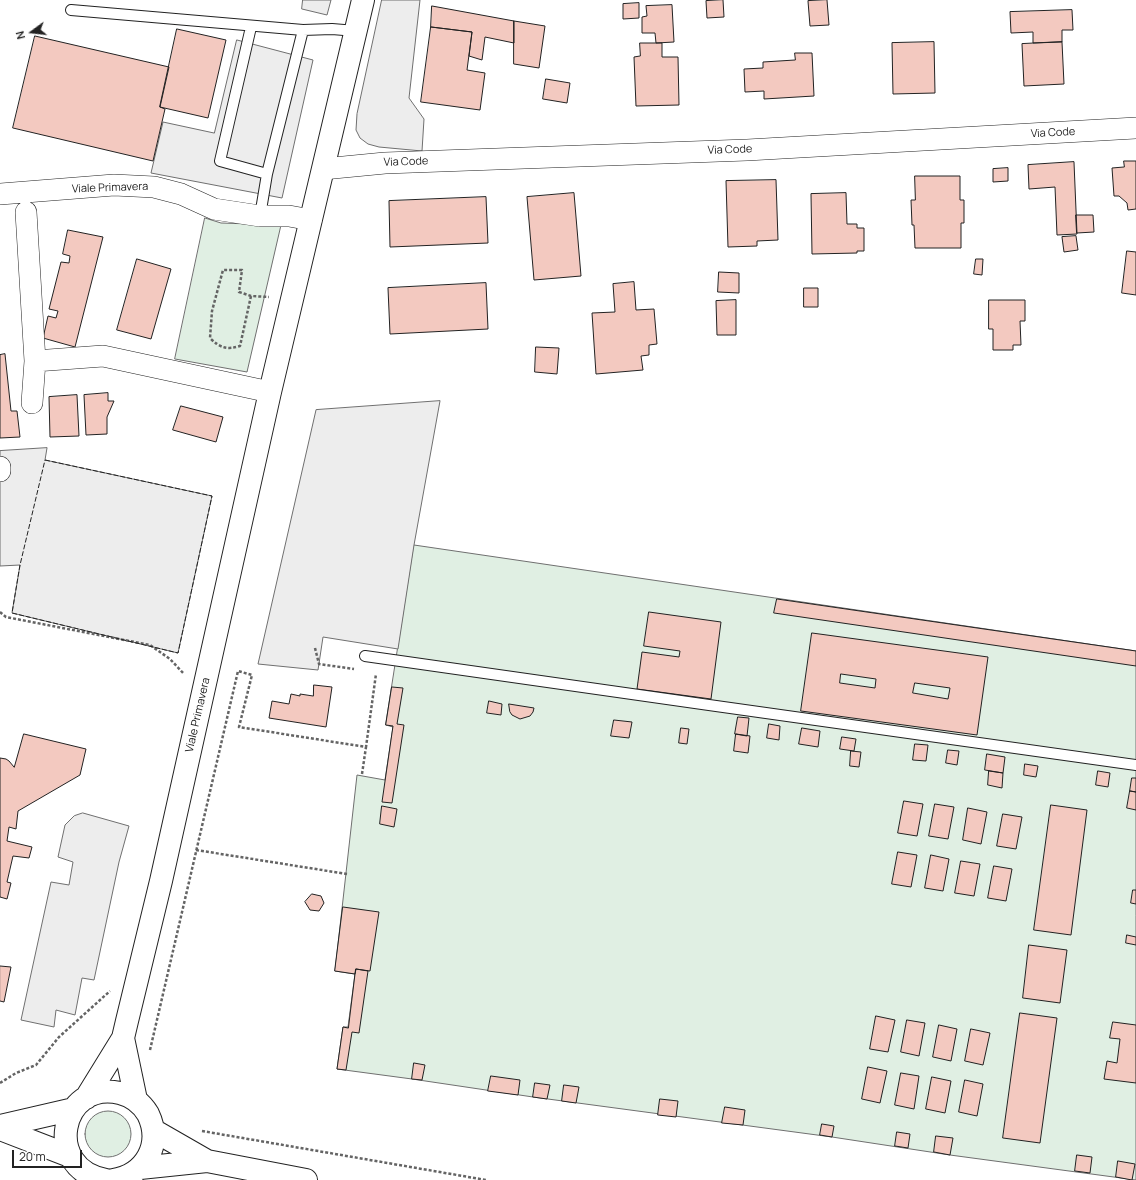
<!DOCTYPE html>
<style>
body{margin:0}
#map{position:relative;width:1136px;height:1180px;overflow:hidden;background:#fff;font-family:Manrope,sans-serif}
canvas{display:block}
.north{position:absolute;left:12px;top:12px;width:40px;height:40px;-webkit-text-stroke:3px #fff;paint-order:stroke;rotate:255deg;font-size:11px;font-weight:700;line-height:16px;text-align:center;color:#222}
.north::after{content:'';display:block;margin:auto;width:14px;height:18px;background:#222;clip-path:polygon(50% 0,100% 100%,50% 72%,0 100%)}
.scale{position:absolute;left:12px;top:1150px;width:70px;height:18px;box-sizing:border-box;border:2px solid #222;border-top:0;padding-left:5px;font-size:12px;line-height:14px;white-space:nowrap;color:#222;-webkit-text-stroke:3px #fff;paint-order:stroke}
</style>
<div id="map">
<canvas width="1136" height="1180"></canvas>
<div class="north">N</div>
<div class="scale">20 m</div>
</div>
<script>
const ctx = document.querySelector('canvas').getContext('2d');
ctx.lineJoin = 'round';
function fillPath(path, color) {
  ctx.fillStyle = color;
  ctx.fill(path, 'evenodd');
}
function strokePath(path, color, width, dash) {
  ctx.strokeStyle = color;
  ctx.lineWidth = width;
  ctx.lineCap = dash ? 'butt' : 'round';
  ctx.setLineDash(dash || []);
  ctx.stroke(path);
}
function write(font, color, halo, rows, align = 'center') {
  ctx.font = font + ' Manrope,sans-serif';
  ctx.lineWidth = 3;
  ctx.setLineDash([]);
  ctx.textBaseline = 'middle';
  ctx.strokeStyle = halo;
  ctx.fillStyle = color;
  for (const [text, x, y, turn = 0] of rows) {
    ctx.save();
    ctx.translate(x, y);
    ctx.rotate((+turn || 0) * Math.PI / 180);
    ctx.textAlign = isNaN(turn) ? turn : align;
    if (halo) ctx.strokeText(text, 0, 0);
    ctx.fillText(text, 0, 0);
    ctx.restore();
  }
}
const green = new Path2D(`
 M205 218 221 223 281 225 247 372 175 359Z
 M414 545 1136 651V1180L950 1155 832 1137 533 1097 412 1079 337 1069 343 1027H348L355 974 335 971 357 775 385 780 393 727 386 725Z
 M85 1134a23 23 0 1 1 46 0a23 23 0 1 1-46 0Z`);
fillPath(green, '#e0efe3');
strokePath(green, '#6f6f6f', 1);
const parking = new Path2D(`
 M303 0H331L327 15 302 9Z
 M382 0H420L409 98 424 119 422 151 379 147 368 144 360 138 356 130 357 114Z
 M237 40 313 60 282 198 151 173 163 122 214 133Z
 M440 401 414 545 398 649 323 637 318 670 258 664 316 410Z
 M47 448 45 460 212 496 178 653 12 613 20 565 0 566V451Z
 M83 813 129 826 119 862 94 980 82 978 75 1015 56 1010 54 1027 21 1020 51 882 69 885 73 862 58 857 65 825 74 816Z`);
fillPath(parking, '#ededed');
strokePath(parking, '#6f6f6f', 1);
const building = new Path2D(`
 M723 0 724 17 707 18 706 1Z
 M827 0 829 25 810 26 808 1Z
 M639 3V18L623 19V4Z
 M672 5 674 42 656 43 655 33H642V17L647 16 646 6Z
 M432 6 514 21V43L485 37 482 60 469 56 472 32 431 27Z
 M1072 10 1073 30H1062V42L1033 43V32L1011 33 1010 12Z
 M514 21 545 26 539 68 514 64Z
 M431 27 472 32 467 70 485 73 480 110 421 102Z
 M177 29 226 40 208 118 160 107Z
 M35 36 169 67 160 107 165 109 153 161 13 128Z
 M934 42 935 93 893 94 892 43Z
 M1062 42 1064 84 1024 86 1022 44Z
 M640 43H662V57H678L679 105 636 106 634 57 640 56Z
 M795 53H812L814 96 764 99V91L745 92 744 69 763 68V62L795 60Z
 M546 79 570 83 567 103 543 99Z
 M1124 161H1136V209L1128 210 1127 203 1119 196H1114L1112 168 1124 167Z
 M1074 162 1077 234 1057 235 1055 187 1029 189 1028 165Z
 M1008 168V181L993 182V169Z
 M915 176H960V200H964V223H961V248H915L914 225H912L911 200H915Z
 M776 180 778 240 757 241V246L728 247 726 181Z
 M574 193 581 276 534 280 527 197Z
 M846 193 847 224H857V228H864V251H857V253L812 254 811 194Z
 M486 197 488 243 390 247 389 201Z
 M1076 215H1093L1094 232 1077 233Z
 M68 230 103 237 75 347 43 338 48 316 56 318 58 311 49 309 61 262 69 263 70 256 63 254Z
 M1076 236 1078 250 1064 252 1062 237Z
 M1127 251 1136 252V295L1122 293Z
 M137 259 171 269 151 339 117 330Z
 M976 259H983L982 275 974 274Z
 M719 272 739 273V293L718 292Z
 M634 282 636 310 654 309 657 344 649 345V355L641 356 643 370 596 374 592 313 615 312 613 284Z
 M486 283 488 329 390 334 388 288Z
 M804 288H818V307H804Z
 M736 300V335H717L716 301Z
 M989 300H1025V321H1020L1021 345H1013V350H993V329H989Z
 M536 347 559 348 557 374 535 372Z
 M5 354 11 411H17L20 437 0 438V355Z
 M108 393V401H114L107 417V434L86 435 84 395Z
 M77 395 79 436 50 437 49 397Z
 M181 406 223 417 216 442 173 430Z
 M777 599 1136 651V666L774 613Z
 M649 612 721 622 711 699 637 689 642 652 679 657 680 651 644 646Z
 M812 633 988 657 977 735 801 711ZM841 674 876 679 875 688 840 683ZM915 683 950 688 948 699 913 693Z
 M314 685 332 687 326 727 269 718 272 701 289 704 291 694 300 696V694L313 696Z
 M392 687 403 688 397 724 404 725 392 803 382 802 393 726 386 725Z
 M489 701 502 704 501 715 487 713Z
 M509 704 534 708 533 712 530 716 520 719 512 715 510 712Z
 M738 717 749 718 747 736 735 734Z
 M614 720 632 722 629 738 611 736Z
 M769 724 780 726 779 740 767 738Z
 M681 728 689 729 687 744 679 743Z
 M802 728 820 731 818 747 799 744Z
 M24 734 86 749 80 775 18 811 16 829 9 827 7 841 32 847 29 858 13 856 7 882 11 883 7 899 0 897V758L6 759 9 761 14 767Z
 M736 734 750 736 748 753 734 751Z
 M842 737 856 739 854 751 840 749Z
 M915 744 928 745 926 761 913 760Z
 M948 750 959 751 957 765 946 763Z
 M851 751 861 752 859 767 850 766Z
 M987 754 1005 757 1003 773 985 770Z
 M1025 764 1038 766 1036 777 1024 775Z
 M989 771 1003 773 1002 788 988 785Z
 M1098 771 1110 773 1108 787 1096 785Z
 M1132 778H1136V792L1130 791Z
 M1130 791 1136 792V810L1127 808Z
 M904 801 923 804 917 836 898 833Z
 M935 804 954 807 948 839 929 836Z
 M1051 805 1087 810 1071 935 1034 930Z
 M382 806 397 809 394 827 380 824Z
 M968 808 987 812 981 844 963 840Z
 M1003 814 1022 817 1016 849 997 846Z
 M898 852 917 855 911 887 892 884Z
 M931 855 949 859 943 891 925 888Z
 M961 861 980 864 974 896 955 893Z
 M994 866 1012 869 1006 901 988 898Z
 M1133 890H1136V904L1131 903Z
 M312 894 321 896 324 903 319 911 310 910 305 902Z
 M343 907 379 912 370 971 356 969 355 974 335 971Z
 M1127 935 1136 937V945L1126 943Z
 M1029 945 1067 950 1060 1003 1023 998Z
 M0 966 11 967 4 1002 0 1001Z
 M356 969 368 971 359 1033 352 1032 346 1070 337 1069 343 1027 348 1028Z
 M1020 1013 1057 1018 1040 1143 1003 1138Z
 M876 1016 895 1020 888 1052 870 1049Z
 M907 1020 925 1023 919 1056 901 1052Z
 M1113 1022 1136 1025V1083L1104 1079 1107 1061 1117 1063 1120 1039 1110 1038Z
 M939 1025 957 1029 951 1061 933 1057Z
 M971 1029 990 1033 983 1065 965 1061Z
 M414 1063 425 1065 422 1080 412 1079Z
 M868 1067 887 1071 880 1103 862 1099Z
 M901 1073 919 1076 914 1109 895 1105Z
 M491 1076 520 1080 518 1095 488 1091Z
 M932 1077 951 1081 945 1113 926 1109Z
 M965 1080 983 1084 977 1116 959 1112Z
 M535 1083 550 1085 547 1099 533 1097Z
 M564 1085 579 1087 576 1103 562 1101Z
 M660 1099 678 1101 676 1117 658 1115Z
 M725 1107 745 1110 743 1125 722 1123Z
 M822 1124 834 1126 832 1137 820 1135Z
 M897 1132 910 1134 908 1148 895 1146Z
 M936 1136 953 1138 950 1155 934 1152Z
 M1077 1155 1092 1157 1090 1173 1075 1171Z
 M1118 1161 1135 1164 1132 1180 1116 1177Z`);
fillPath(building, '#f3c9c0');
strokePath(building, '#222', 1);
const lane = new Path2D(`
 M71 10 303 30 267 174 260 216
 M251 27 220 161 267 174
 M303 30 332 29 356 31
 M365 656 709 705 1136 765`);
const street = new Path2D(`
 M323 169 385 163 747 150 1136 128
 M0 194 114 185 154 187 181 194 214 209 260 216H289L311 220
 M26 212 35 361 103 356 270 392
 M32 403 35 361
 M0 471V467`);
const secondary = new Path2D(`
 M123 1038 136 1100
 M86 1098 123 1038 127 1021 161 881 270 392 363 0
 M0 1126 74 1109
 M0 1129 70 1156
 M153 1130 207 1161
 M140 1168 207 1161 306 1180
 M106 1180C42 1169 60 1079 120 1093 132 1096 142 1104 148 1114 163 1145 145 1175 113 1180`);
strokePath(lane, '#222', 12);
strokePath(street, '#222', 22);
strokePath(secondary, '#222', 24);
strokePath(new Path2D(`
 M251 296 240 346C227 350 220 348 210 338L212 311 223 270H242L239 292 251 296 269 297
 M0 612 6 617 150 645 170 659 184 674
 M315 648 319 664 354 669
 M362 774 366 747
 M196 850 347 874
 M150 1050 238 671 252 675 239 727 366 747 376 674
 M0 1083 16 1073 36 1065 59 1037 110 991
 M202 1131 486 1180`), '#646464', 2.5, [3, 2]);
strokePath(lane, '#fff', 10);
strokePath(street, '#fff', 21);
strokePath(secondary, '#fff', 22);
strokePath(new Path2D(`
 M45 460 212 496 178 653 12 613 20 565Z`), '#222', 1, [5, 2]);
write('11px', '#222', '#fff', [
 ["Via Code",1053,133,-3],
 ["Via Code",730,150,-2],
 ["Via Code",406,162,-2],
 ["Viale Primavera",110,188,-2],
 ["Viale Primavera",198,715,-77]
]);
</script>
